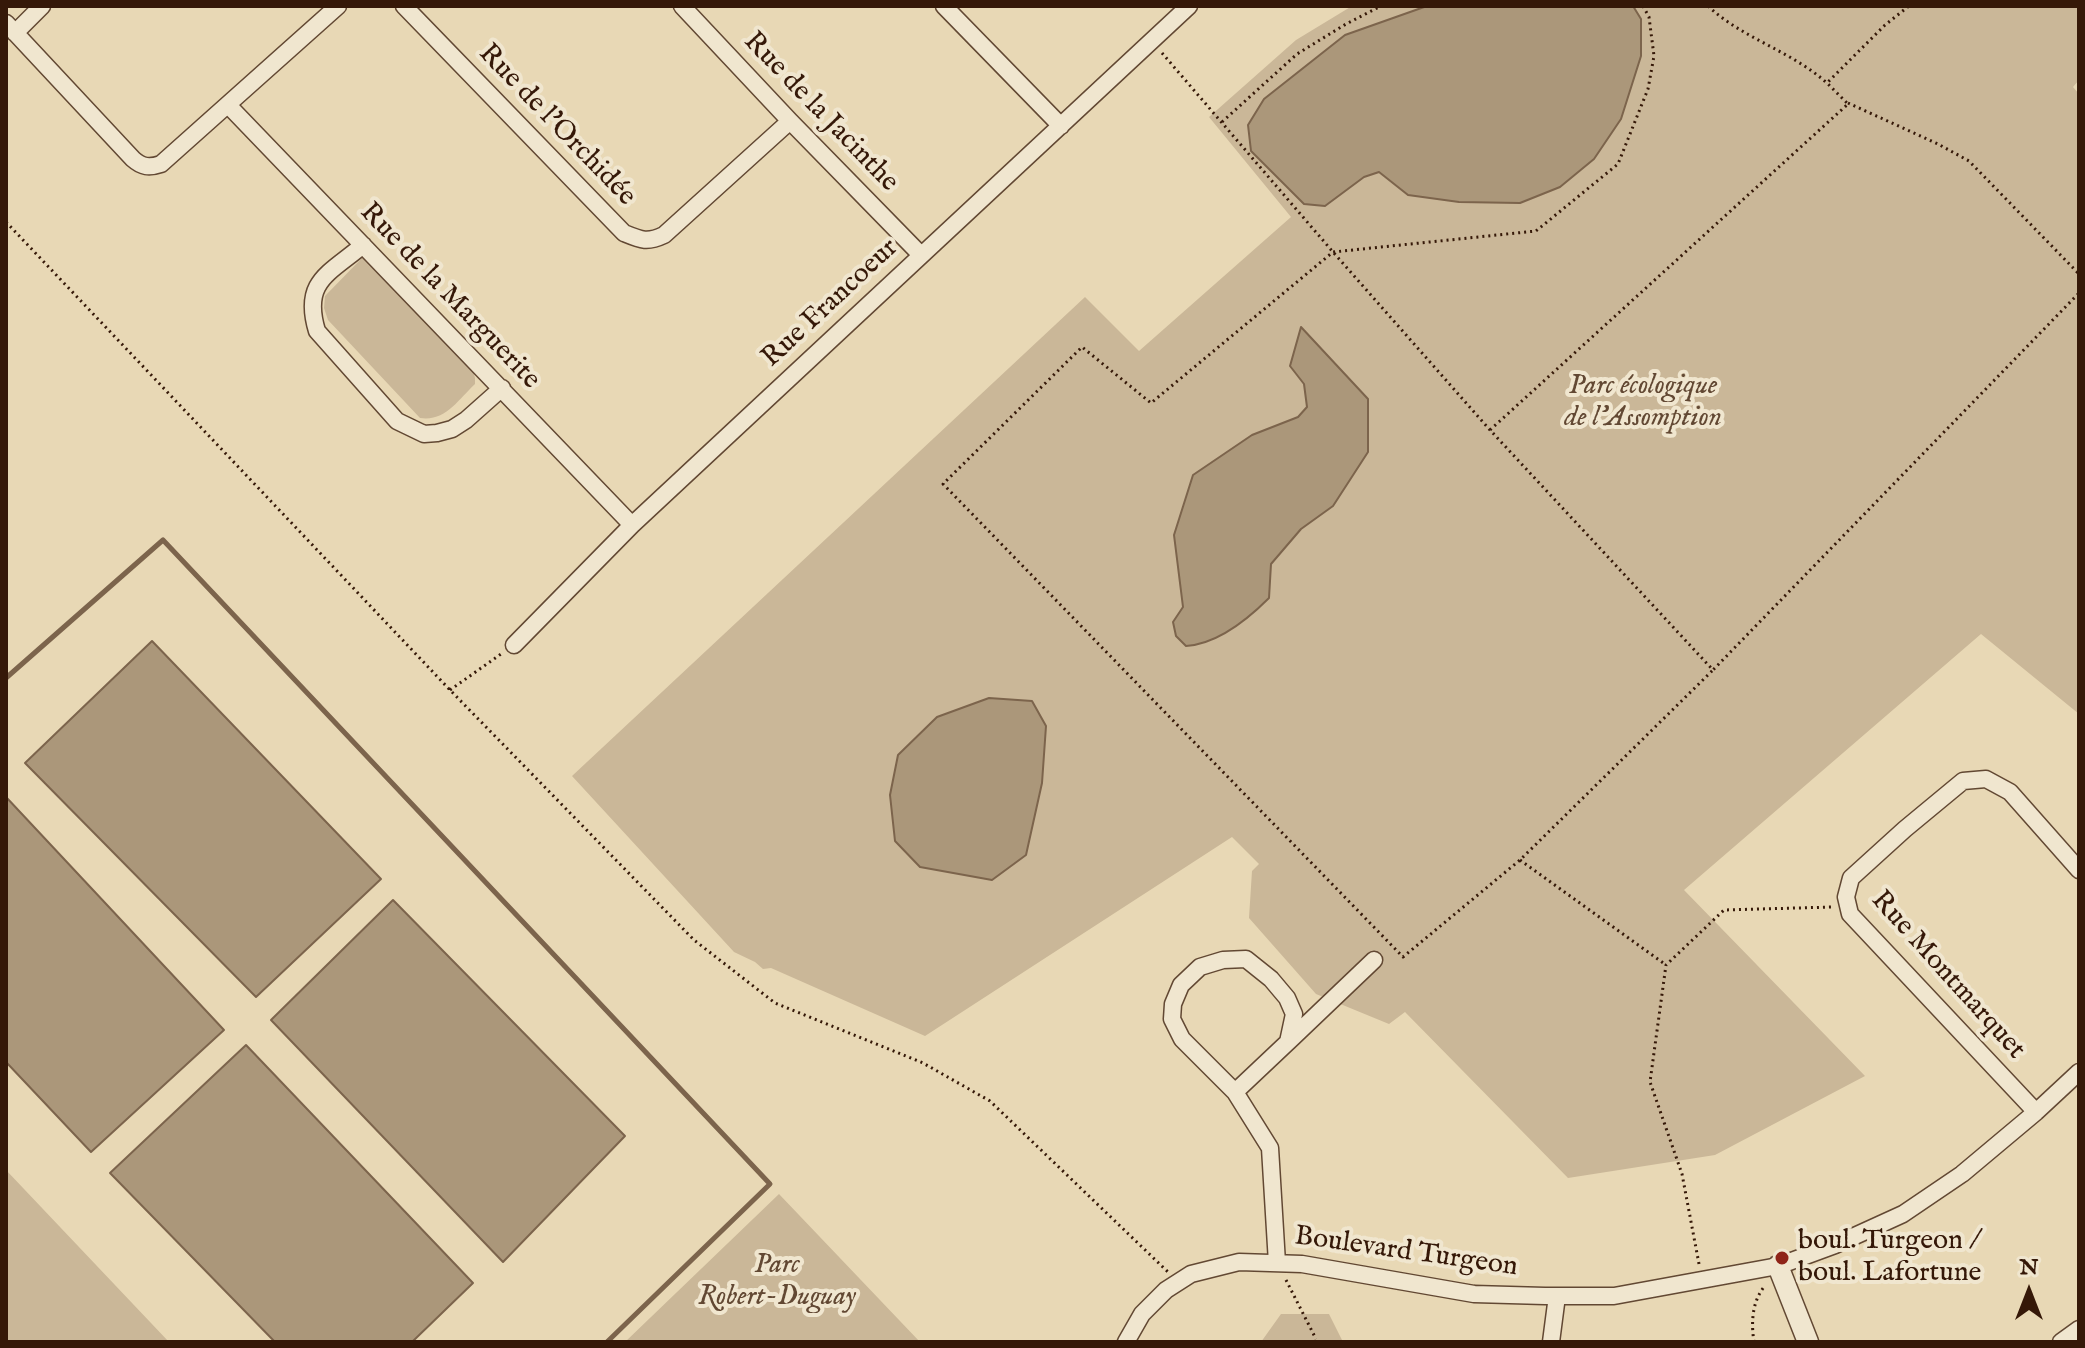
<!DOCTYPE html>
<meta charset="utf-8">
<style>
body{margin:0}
#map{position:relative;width:2085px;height:1348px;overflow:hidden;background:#e8d8b5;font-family:"IM FELL English",serif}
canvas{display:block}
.frame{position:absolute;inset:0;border:8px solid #351808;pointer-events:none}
.north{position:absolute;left:1989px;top:1252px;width:80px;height:80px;-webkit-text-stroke:6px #f0e6cf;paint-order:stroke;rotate:0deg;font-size:22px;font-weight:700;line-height:32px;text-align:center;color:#351808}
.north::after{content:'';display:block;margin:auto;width:28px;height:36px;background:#351808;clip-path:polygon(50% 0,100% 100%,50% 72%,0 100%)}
</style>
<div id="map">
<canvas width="2085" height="1348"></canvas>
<div class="frame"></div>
<div class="north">N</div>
</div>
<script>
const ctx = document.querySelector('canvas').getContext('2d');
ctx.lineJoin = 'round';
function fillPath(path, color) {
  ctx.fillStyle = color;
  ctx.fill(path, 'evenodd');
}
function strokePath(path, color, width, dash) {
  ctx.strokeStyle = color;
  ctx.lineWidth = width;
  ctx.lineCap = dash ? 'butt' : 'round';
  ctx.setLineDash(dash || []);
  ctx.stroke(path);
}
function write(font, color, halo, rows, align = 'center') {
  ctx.font = font + ' "IM FELL English",serif';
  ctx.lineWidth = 8;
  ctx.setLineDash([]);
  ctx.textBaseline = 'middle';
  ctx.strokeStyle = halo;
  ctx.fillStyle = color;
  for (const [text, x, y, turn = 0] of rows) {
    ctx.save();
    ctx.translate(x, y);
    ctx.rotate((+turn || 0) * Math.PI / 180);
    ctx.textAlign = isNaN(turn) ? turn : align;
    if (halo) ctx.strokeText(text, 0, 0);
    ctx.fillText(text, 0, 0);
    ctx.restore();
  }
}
fillPath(new Path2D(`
 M1352 6H2079V80L2073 87 2079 94V714L1981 634 1684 890 1865 1076 1715 1155 1568 1178 1405 1012 1389 1024 1316 994 1249 918 1252 871 1259 864 1232 837 925 1036 771 968 763 969 755 962 734 952 572 776 1085 297 1139 351 1291 217 1209 117 1296 40Z
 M362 258 371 261 472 367 475 378V384C458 400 445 422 420 418L328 320 324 308 325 296Z
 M6 1170 169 1342H6Z
 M779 1194 920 1342H625Z
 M1281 1314H1329L1343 1342H1261Z`), '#cab798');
const water = new Path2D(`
 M1427 6H1633L1641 19V56L1621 119 1594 159 1560 187 1520 203 1459 202 1408 195 1379 172 1364 177 1325 206 1304 204 1251 151 1248 125 1264 99 1345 35Z
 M1301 327 1368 399V452L1333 506 1301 529 1271 564 1269 598C1248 619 1217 644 1186 646L1176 636 1173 622 1183 607 1174 535 1193 475 1252 435 1298 417 1307 407 1304 384 1290 366Z
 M152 641 381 879 256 997 25 763Z
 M989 698 1032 701 1046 726 1042 783 1026 855 992 880 920 867 895 841 890 795 898 755 937 717Z
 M6 797 224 1030 91 1152 6 1062Z
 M393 900 625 1136 503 1262 271 1020Z
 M246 1045 473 1283 412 1342H275L110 1173Z`);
fillPath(water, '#ab977a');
strokePath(water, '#7c644c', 2);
strokePath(new Path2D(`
 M6 678 163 540 770 1184 607 1342`), '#7c644c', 5);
const minor = new Path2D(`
 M404 6 624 233C641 240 647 243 664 235L790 121
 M682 6 790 121 921 255
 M944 6 1061 126
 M6 23 133 159C142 167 149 168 161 164L338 6
 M15 33 42 6
 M228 105 632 525
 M363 245C329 274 302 281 317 331L397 421 424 434 437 433 452 429 466 420 502 388
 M514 645 632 525 1189 6
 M1288 1042 1374 960
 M1235 1092 1288 1042 1294 1014 1287 998 1271 979 1246 959 1223 960 1200 967 1181 985 1173 1004 1172 1019 1182 1039 1235 1092 1270 1148 1277 1263
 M2036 1112 1850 914 1846 897 1851 878 1905 829 1963 781 1986 779 2010 792 2079 870
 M1126 1342 1142 1314 1166 1290 1191 1274 1239 1262 1302 1264 1474 1294 1545 1296H1614L1778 1266 1835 1245 1903 1214 1962 1174 2036 1112 2079 1072
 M1551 1342 1557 1296
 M2061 1342 2079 1329`);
const tertiary = new Path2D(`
 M1778 1266 1808 1342`);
strokePath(minor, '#624833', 19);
strokePath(tertiary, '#624833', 23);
strokePath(new Path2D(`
 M1643 6 1649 17 1654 56 1648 89 1618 164 1536 231 1333 252 1151 403 1082 347 943 484 1403 957 1520 860 1713 670
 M1708 6C1743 39 1792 51 1828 84
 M1162 53 1333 252 1490 430 1713 670 2079 293
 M1848 103 1938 144 1969 161 2079 274
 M1222 122 1297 54 1346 24 1381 6
 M6 222 450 690 694 940 775 1003 923 1063 990 1101 1168 1272
 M1490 430 1848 104 1827 83 1885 25 1909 6
 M450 690 501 654
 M1520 860 1666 965
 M1699 1264 1682 1174 1650 1082 1666 965 1724 910 1833 907
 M1286 1280 1316 1339
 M1754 1342C1751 1323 1752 1302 1764 1287`), '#351808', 3, [2, 4]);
strokePath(minor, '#f0e6cf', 16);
strokePath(tertiary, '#f0e6cf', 20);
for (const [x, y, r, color] of [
 [1782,1258,8,"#8f2418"]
]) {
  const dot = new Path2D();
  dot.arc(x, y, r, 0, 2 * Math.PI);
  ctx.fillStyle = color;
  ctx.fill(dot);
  strokePath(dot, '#f0e6cf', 3);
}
write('28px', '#351808', '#f0e6cf', [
 ["Rue de la Jacinthe",820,113,46],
 ["Rue de l'Orchidée",556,126,46],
 ["Rue de la Marguerite",449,297,46],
 ["Rue Francoeur",831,304,-43],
 ["Rue Montmarquet",1947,976,48],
 ["Boulevard Turgeon",1406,1253,8]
]);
write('italic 28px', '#624833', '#f0e6cf', [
 ["Parc écologique",1643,387],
 ["de l'Assomption",1643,419],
 ["Parc",777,1266],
 ["Robert-Duguay",777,1298]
]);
write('28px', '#351808', '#f0e6cf', [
 ["boul. Turgeon /",1798,1242],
 ["boul. Lafortune",1798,1274]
], 'left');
</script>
